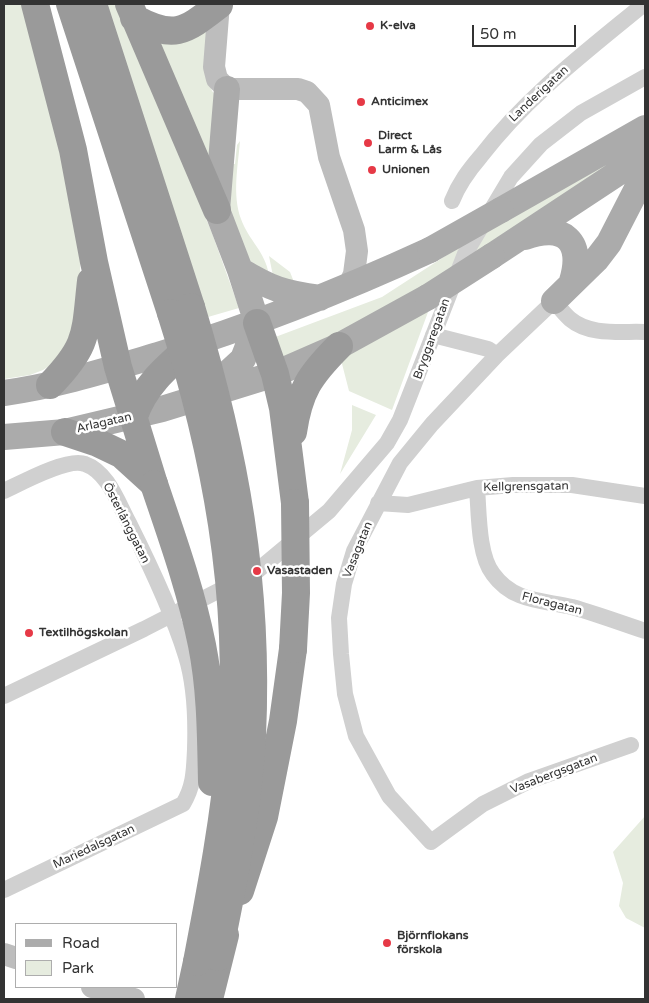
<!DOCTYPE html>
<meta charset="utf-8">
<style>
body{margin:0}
#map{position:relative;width:649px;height:1003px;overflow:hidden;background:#fff;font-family:"Varela Round",sans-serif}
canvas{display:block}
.frame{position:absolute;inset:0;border:5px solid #333;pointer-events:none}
.legend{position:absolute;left:15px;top:923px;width:162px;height:65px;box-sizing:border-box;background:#fff;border:1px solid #adadad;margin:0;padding:6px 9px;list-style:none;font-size:15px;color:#333}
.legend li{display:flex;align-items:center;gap:10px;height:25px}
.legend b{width:25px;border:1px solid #adadad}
.scale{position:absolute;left:472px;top:25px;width:104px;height:22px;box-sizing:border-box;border:2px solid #333;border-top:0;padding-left:6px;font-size:15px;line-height:18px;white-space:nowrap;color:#333;-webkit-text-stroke:4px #fff;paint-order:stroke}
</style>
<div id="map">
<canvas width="649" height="1003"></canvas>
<div class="frame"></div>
<ul class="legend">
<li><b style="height:6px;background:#ababab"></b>Road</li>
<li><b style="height:14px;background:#e6ecdf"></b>Park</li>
</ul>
<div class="scale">50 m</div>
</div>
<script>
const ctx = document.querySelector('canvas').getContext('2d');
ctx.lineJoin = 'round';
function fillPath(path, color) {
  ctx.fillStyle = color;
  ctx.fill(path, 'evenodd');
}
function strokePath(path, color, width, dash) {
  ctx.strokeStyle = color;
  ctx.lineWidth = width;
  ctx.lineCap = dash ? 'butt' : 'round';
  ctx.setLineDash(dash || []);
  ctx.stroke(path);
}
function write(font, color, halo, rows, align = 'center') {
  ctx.font = font + ' "Varela Round",sans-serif';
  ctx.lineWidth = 5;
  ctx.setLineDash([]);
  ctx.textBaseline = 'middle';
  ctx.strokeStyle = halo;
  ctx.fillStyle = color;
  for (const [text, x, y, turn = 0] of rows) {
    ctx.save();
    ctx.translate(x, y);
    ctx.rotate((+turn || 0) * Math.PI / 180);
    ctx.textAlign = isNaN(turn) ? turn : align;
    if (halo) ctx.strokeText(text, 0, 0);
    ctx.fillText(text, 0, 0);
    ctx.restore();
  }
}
fillPath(new Path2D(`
 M4 4H28L57 111 80 258 81 328 54 363 43 370 30 375 4 379Z
 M105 4H117L212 233 239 308 208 317Z
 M213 20 209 81 212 91 216 95 213 170 156 38Z
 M240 141C238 166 232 195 241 219 249 241 265 251 269 275L249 260 228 215 230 164H235L237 145Z
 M645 144 395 304 278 362 270 339 382 297 564 179Z
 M269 256 290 272 294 282 273 276Z
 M431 304 392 410 349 391 340 356Z
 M352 405 376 415 340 474 352 430Z
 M645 816V928L626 918 619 906 623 883 613 852Z`), '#e6ecdf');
strokePath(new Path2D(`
 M452 201C459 183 469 170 481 156 526 97 587 51 644 4
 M433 335 488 349 497 355
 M477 488C479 512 478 555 493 574 513 602 542 600 572 607 597 614 621 623 645 631
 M4 491C21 483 68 457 85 464 108 472 118 503 129 523 150 565 172 611 186 656 195 685 196 719 195 749 194 770 194 786 183 804L4 890
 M378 503 408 505 477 488 513 485H572L645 496
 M4 696 144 629 257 571 329 511 387 443 400 420 465 254 511 177 541 144 581 113 645 77
 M631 745 529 781 483 804 431 842 389 796 356 736 345 694 341 654 339 618 344 584 354 551 400 463 432 424 497 355 554 301C559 307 564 314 570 319 590 336 621 331 645 332`), '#d0d0d0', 16);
strokePath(new Path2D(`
 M219 4 214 67 217 79 227 89
 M227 89H298L307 92 319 105 329 157 354 230 357 251 354 274 348 287
 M4 954 16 958
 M92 987 134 999`), '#bdbdbd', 22);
strokePath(new Path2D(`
 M501 210 645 128
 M525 237C564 223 584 241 572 281
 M492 256 645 155
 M240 270C271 289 284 293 320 298
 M554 301 596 260 609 243 645 173
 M207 392 243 359 257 323 240 270 217 210 227 89
 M4 393C56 386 107 370 158 355 252 326 341 291 430 250
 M4 437 65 432 162 409 275 374 339 346 428 297`), '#ababab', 26);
strokePath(new Path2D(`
 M35 4 73 150 94 262 118 367 154 484
 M70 4 171 313
 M93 4 191 307
 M129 4 217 210
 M134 18C175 40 184 32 219 5
 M257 323 275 374 283 408 295 503
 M50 385C89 345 85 334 91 281
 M134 416C145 384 169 365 194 343
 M65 432 98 443 121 454 154 484
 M293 432C299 391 310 375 339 346
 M240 891 264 817 283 721 293 649
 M189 999 197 962
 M209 999 225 935`), '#9a9a9a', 28);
strokePath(new Path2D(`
 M430 250 501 210
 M428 297 492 256`), '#ababab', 26);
strokePath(new Path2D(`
 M191 307C235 452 259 583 252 736 248 810 233 884 218 957
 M171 313C215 451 243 596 231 742 225 816 211 889 197 962
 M154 484C172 537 191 590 202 645 211 690 211 736 212 782
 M293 649 296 593 295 503`), '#9a9a9a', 28);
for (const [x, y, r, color] of [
 [370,26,5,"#e63946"],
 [361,102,5,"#e63946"],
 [368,143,5,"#e63946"],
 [372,170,5,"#e63946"],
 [257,571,5,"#e63946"],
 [29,633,5,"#e63946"],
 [387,943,5,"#e63946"]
]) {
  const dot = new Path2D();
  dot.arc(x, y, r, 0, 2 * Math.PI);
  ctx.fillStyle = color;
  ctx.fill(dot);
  strokePath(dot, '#fff', 2);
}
write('bold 12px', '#333', '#fff', [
 ["K-elva",380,26],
 ["Anticimex",371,102],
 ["Direct",378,136],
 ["Larm & Lås",378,150],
 ["Unionen",382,170],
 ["Vasastaden",267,571],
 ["Textilhögskolan",39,633],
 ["Björnflokans",397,936],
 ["förskola",397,950]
], 'left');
write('12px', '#333', '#fff', [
 ["Landerigatan",539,94,-43],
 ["Bryggaregatan",432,339,-70],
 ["Arlagatan",104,423,-13],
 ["Kellgrensgatan",526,487,-1],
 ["Österlånggatan",126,523,63],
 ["Vasagatan",358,550,-68],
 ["Floragatan",552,604,14],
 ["Vasabergsgatan",554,774,-21],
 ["Mariedalsgatan",94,847,-25]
]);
</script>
